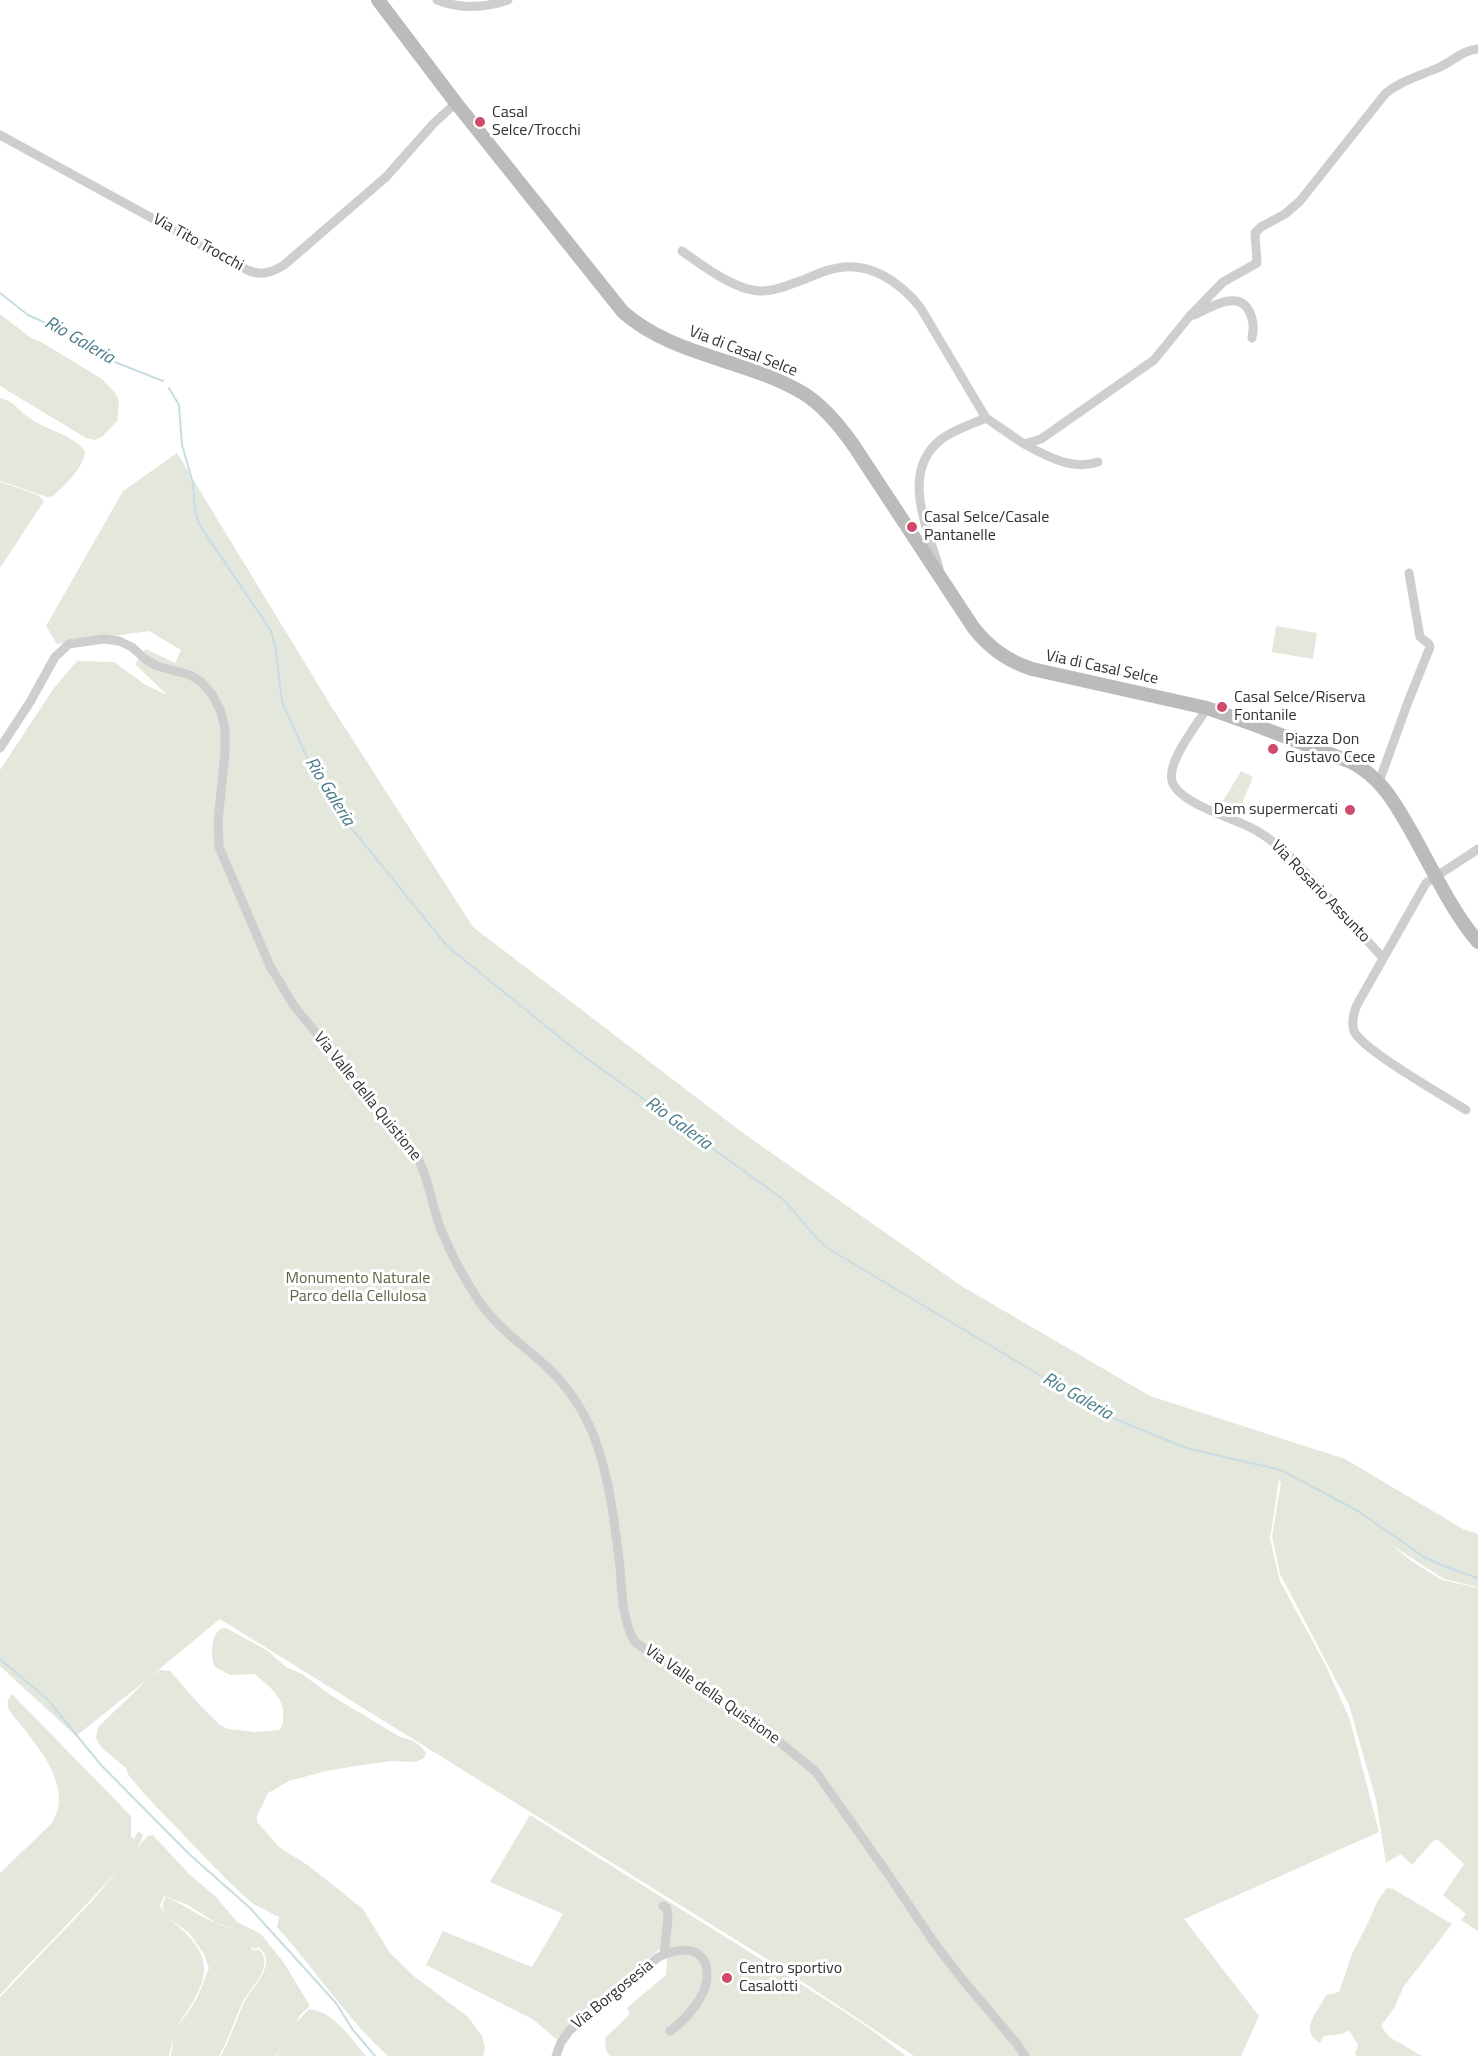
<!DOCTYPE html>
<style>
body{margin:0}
canvas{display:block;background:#fff}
</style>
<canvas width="1478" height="2056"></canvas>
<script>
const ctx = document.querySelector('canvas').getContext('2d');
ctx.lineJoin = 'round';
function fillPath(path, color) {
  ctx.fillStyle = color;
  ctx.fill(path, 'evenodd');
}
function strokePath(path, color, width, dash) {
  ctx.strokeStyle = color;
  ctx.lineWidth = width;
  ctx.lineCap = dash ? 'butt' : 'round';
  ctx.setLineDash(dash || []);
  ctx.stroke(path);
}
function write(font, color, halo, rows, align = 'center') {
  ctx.font = font + ' "Titillium Web",sans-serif';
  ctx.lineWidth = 6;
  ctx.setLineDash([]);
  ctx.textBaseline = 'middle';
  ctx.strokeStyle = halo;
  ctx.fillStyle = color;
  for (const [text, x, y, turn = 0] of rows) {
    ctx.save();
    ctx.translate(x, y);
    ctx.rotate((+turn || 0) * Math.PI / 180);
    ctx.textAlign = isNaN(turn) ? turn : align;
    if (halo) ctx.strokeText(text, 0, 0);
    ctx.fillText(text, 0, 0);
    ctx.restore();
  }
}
fillPath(new Path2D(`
 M0 314 31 338 41 342 102 379 116 394 119 402 117 421 102 437 95 440 86 438 0 386Z
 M0 398C14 401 20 412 31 419 49 431 71 434 85 451 84 468 65 485 53 496L47 497 0 481Z
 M177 453 331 706 473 927 743 1133 963 1287 1150 1396 1345 1459 1463 1529 1478 1534V1587L1444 1579 1390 1544 1413 1562 1442 1580 1478 1588V1931L1461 1920 1466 1914 1443 1895 1464 1864 1437 1839 1432 1842 1412 1865 1401 1854 1386 1863 1376 1800 1349 1705 1280 1574 1272 1536 1281 1482 1279 1480 1270 1539 1280 1581 1326 1666 1350 1720 1379 1832 1184 1919 1259 2016 1241 2056H914L786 1971 220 1619 150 1677 160 1670 170 1671 198 1703 220 1725 228 1729 255 1732 279 1730C283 1726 283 1723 283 1717 285 1697 269 1687 255 1674L230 1675 215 1667C210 1656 211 1637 220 1629L226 1628 268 1651 286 1667 302 1674 332 1696 400 1737C411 1739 422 1744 426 1754L424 1758 416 1762 391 1761 362 1765 326 1771 289 1781 268 1793 257 1816V1822L279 1847 309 1866 363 1909 390 1953 415 1977 468 2017 482 2036 485 2047 483 2056H388C346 2018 315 1969 277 1927L279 1917 253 1904 226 1879 150 1800 129 1776 126 1768 100 1746 96 1738 98 1727 149 1678 76 1736 0 1666V770L54 688 77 661 114 662 144 684 167 695 135 664 146 649 175 663 181 650 149 631 57 644 46 626 123 491Z
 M0 482 38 495 44 501 0 568Z
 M1276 626 1317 633 1313 659 1272 652Z
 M1241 771 1253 777 1240 808 1223 801Z
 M12 1694 131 1816V1837L134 1839 138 1832 143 1834C140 1848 126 1861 117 1871 79 1914 38 1953 0 1995V1873L51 1824C78 1786 31 1739 9 1710 7 1704 7 1699 12 1694Z
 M530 1815 820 1996 869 2028 906 2056H610L606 2050 605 2038 630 2014 627 2008 666 1975 668 1949 659 1950 624 1977 556 2039 534 2020 426 1965 443 1931 532 1967 563 1914 490 1882Z
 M153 1835 189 1874 216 1897 237 1922 261 1934 284 1963 310 2006 300 2015 296 2023 309 2009C333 2011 352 2039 366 2056H277L281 2048 276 2056H221C230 2039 236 2022 243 2004 250 1990 263 1980 266 1964 267 1957 264 1952 259 1947L254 1949 250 1946 253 1951 259 1949C263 1954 266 1959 264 1966 261 1980 249 1990 242 2003 234 2021 229 2039 219 2056H171L173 2038 169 2056H0V1997L92 1901 142 1842 148 1836ZM164 1896 188 1905 216 1923 234 1929C210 1925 189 1906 165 1897L162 1907 167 1917 189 1933 204 1954 209 1968 198 1996 188 2013 178 2025C180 2020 185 2015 188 2010 205 1982 213 1963 189 1937 179 1925 168 1921 160 1906Z
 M1387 1888 1393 1889 1452 1924 1404 1986 1394 2008 1381 2026 1389 2037 1422 2056H1357L1355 2054 1358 2045 1349 2030 1342 2034 1324 2036 1320 2043C1297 2030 1320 2010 1326 1995L1339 1992 1352 1954 1367 1925 1378 1900Z`), '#e3e7dc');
strokePath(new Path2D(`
 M0 293 28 315 55 327 97 355 163 381
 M169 388 179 405 182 445 193 483 195 511 199 524 271 631 275 645 282 702 318 782 336 809 447 946 578 1052 780 1197C799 1213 809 1235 829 1249L1108 1416 1186 1448 1281 1470 1358 1511 1424 1557 1444 1566 1478 1578
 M0 1659 47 1699 101 1765 189 1854 250 1908 336 2003 353 2030 375 2056`), '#c8dde3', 2);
strokePath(new Path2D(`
 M437 0C460 9 485 8 508 0
 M0 135 247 270C261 276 271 273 284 265L386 177 434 123 456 103
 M682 251C703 266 737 292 763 291 777 291 790 284 803 280 813 276 823 271 833 269 868 260 899 281 920 307L986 418
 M1194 315C1210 308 1238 289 1249 311 1254 320 1254 328 1252 338
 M1024 444C1046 456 1073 471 1098 462
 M939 568C927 527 899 470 943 438 956 429 972 424 986 418L1024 444 1041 439 1154 360 1189 317 1223 282 1257 263 1255 233 1261 227 1285 214 1300 201 1385 94C1400 81 1422 75 1440 67 1453 61 1463 50 1478 49
 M1207 708C1197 725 1167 761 1172 781 1178 804 1238 819 1257 831 1283 846 1304 871 1324 893 1344 915 1363 936 1383 958
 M0 748 30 702 55 657 69 644 104 639 119 641 132 647 145 659 157 666 190 675 200 681 212 694 221 712 225 729V753L218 821 219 847 270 966 294 1006 416 1155C430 1179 431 1206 442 1232 452 1256 466 1282 481 1304 499 1329 524 1346 547 1367 566 1385 583 1409 593 1434 610 1477 614 1521 620 1567 622 1592 622 1621 635 1642L776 1739 816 1772 890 1877 933 1941 962 1979 1017 2044 1025 2056
 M1379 782 1408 702 1430 647 1429 644 1420 637 1409 573
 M1466 1110C1446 1097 1361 1049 1354 1031 1351 1021 1354 1011 1358 1003L1426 883 1478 849
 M663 1906 667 1908 668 1919 664 1954
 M556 2056 561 2042 569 2031 657 1958C675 1947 707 1944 707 1974 708 1995 686 2020 670 2031`), '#cecece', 9);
strokePath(new Path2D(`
 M378 0 456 103 623 312C674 357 746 359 803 393 824 406 840 426 854 446L973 627C989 648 1007 661 1032 669L1207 708 1255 725 1351 762C1381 777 1395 803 1411 831 1432 868 1451 910 1478 942`), '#bbb', 14);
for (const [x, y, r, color] of [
 [480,122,6,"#d04b6a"],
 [912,527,6,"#d04b6a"],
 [1222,707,6,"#d04b6a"],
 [1273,749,6,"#d04b6a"],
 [1350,810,6,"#d04b6a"],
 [727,1978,6,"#d04b6a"]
]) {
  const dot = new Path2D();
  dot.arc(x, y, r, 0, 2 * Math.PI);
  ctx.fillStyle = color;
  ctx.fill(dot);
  strokePath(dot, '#fff', 2);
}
write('16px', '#313131', '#fff', [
 ["Casal",492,113],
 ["Selce/Trocchi",492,131],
 ["Casal Selce/Casale",924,518],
 ["Pantanelle",924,536],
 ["Casal Selce/Riserva",1234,698],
 ["Fontanile",1234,716],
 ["Piazza Don",1285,740],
 ["Gustavo Cece",1285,758],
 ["Dem supermercati",1338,810,"right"],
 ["Centro sportivo",739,1969],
 ["Casalotti",739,1987]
], 'left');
write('16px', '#313131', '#fff', [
 ["Via Tito Trocchi",198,243,29],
 ["Via di Casal Selce",743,352,21],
 ["Via di Casal Selce",1102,668,12],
 ["Via Rosario Assunto",1320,892,46],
 ["Via Valle della Quistione",367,1097,51],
 ["Via Valle della Quistione",712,1695,35],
 ["Via Borgosesia",613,1995,-39]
]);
write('16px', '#5a6844', '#fff', [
 ["Monumento Naturale",358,1279],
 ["Parco della Cellulosa",358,1297]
]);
write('italic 18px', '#497b8a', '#fff', [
 ["Rio Galeria",79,341,30],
 ["Rio Galeria",329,792,58],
 ["Rio Galeria",678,1124,36],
 ["Rio Galeria",1077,1397,30]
]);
</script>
